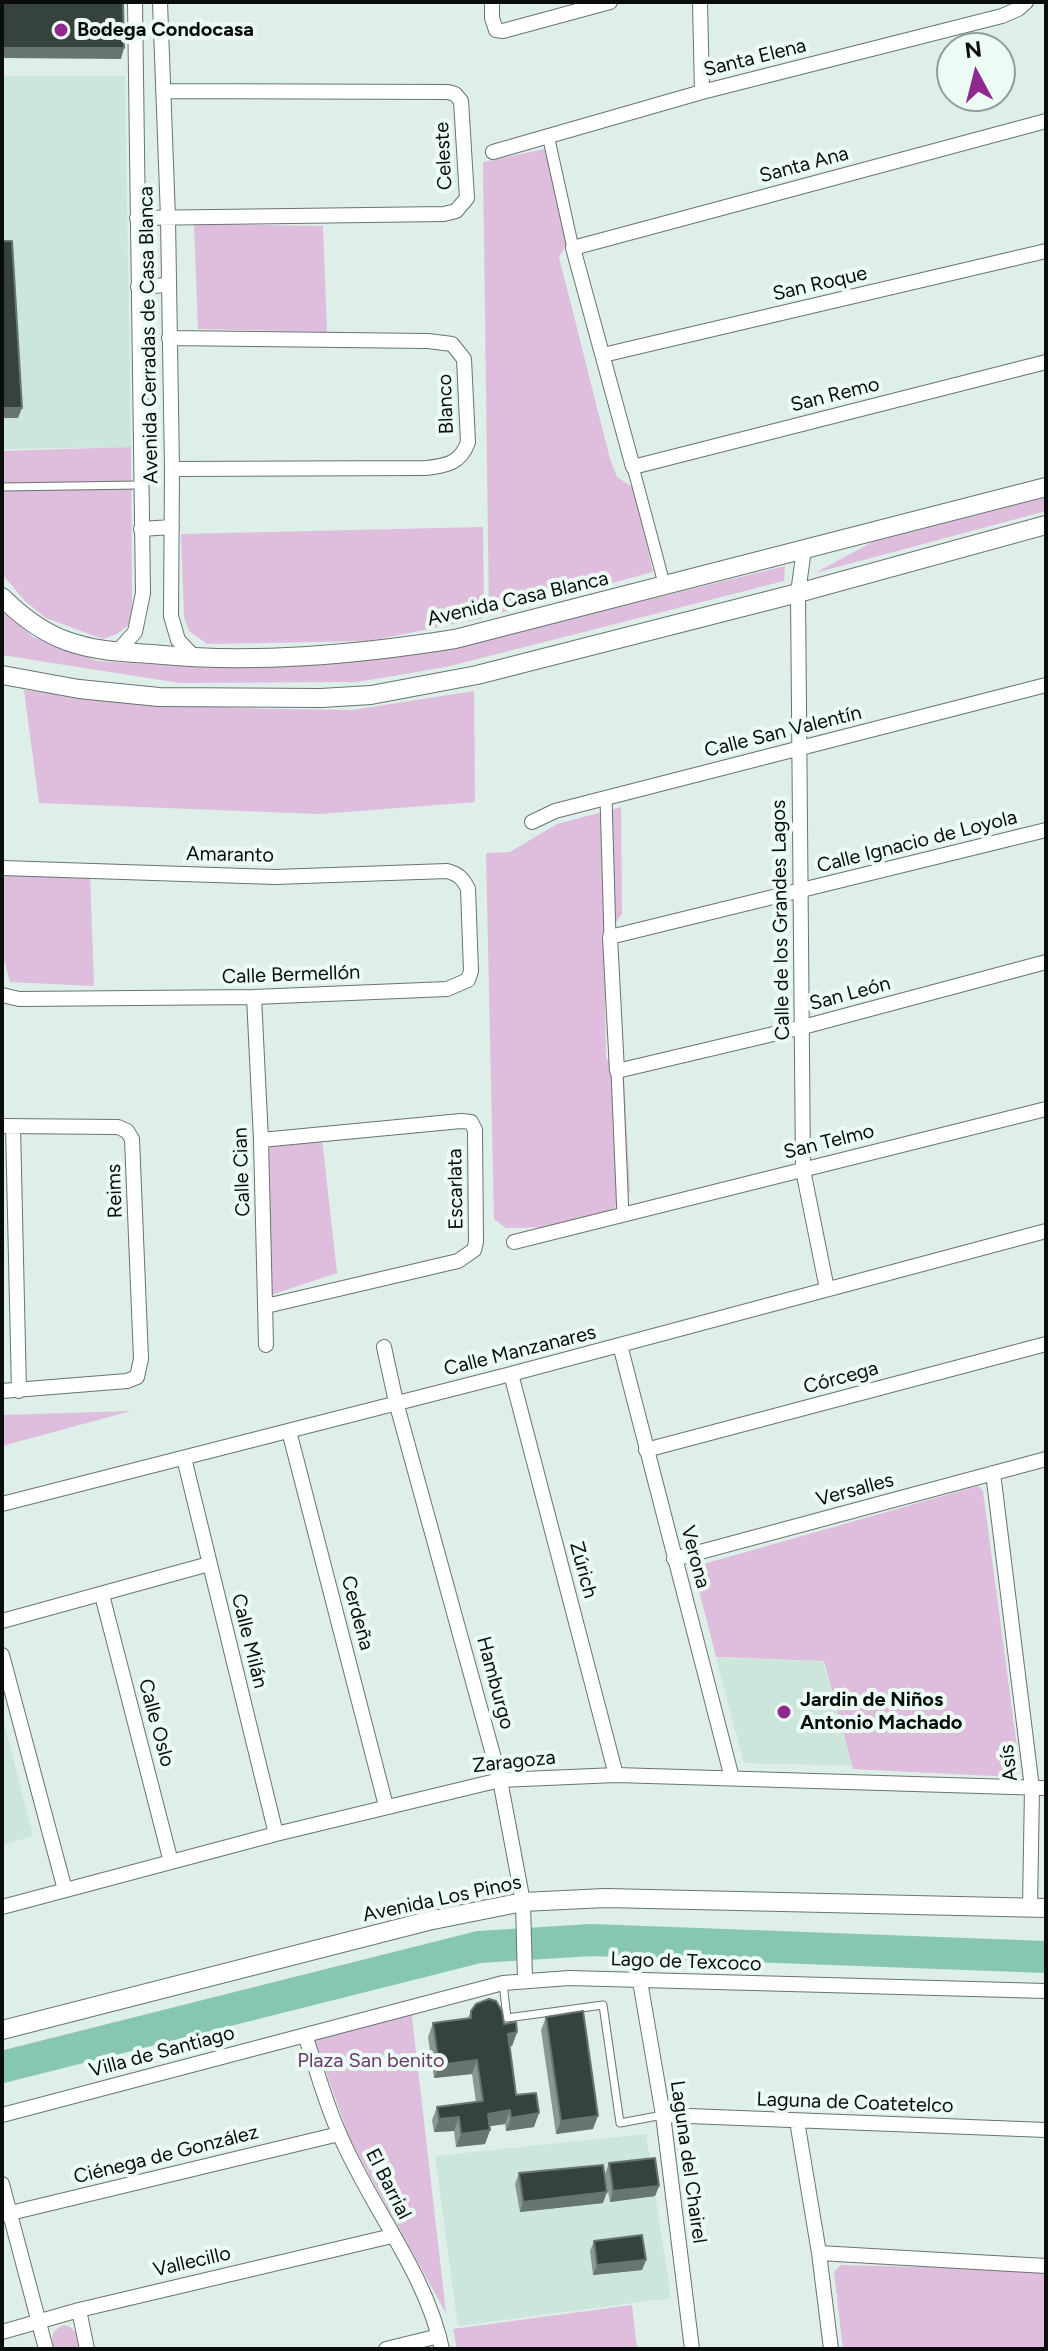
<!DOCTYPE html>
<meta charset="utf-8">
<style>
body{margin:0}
#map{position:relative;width:1048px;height:2351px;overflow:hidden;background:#deeee8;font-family:Figtree,sans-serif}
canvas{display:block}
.frame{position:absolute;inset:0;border:4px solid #090e0c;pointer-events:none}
.north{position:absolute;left:936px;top:32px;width:80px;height:80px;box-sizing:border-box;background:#ecfcf5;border:2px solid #919d98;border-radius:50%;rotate:353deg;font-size:22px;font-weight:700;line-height:32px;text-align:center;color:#090e0c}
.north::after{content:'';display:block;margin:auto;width:28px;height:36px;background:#90298e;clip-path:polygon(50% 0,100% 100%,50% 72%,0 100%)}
</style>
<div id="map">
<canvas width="1048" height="2351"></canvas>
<div class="frame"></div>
<div class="north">N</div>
</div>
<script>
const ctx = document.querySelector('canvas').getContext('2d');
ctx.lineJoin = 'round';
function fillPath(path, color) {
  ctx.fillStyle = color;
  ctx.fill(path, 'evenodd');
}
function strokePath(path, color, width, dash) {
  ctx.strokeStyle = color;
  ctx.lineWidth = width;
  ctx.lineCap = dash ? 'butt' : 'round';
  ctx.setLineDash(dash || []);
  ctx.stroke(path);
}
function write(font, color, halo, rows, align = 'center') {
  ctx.font = font + ' Figtree,sans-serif';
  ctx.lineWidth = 8;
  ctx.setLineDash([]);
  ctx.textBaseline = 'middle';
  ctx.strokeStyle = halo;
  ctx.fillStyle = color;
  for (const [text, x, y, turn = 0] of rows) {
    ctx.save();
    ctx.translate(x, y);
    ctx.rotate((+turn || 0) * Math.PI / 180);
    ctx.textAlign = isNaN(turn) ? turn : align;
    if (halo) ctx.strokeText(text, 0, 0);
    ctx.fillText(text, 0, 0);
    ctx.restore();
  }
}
fillPath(new Path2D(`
 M2 76H125L131 447 2 449Z
 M716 1658 823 1661 852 1766 744 1763Z
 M2 1715 33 1836 2 1845Z
 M646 2134 671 2298 458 2326 435 2156Z`), '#cde6dc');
fillPath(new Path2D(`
 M545 149 567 244 559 257 610 459 617 477 634 488 653 572 489 616 483 162Z
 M194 224 323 226 327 332 198 329Z
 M131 447 132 607 130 624 117 634 103 639 46 618 25 601 2 574V451Z
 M1046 496V511L815 573 878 539Z
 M483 527 484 618 369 641 207 644 189 631 184 617 181 534Z
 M785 566 784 581 446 667 357 682 180 683 2 655V610L33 637 98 661 215 668 374 660 484 640Z
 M24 690 135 703 265 709 352 710 474 691 475 802 319 814 39 803Z
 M621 807 622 914 604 938 606 1058 624 1077 630 1192 609 1213 559 1227 506 1228 494 1219 486 853 510 852 557 824Z
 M2 871 90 873 94 986 10 982 2 952Z
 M322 1139 337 1273 271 1295 267 1144Z
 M131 1411 2 1446V1415Z
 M978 1486 983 1491 1020 1770 1014 1777 853 1769 824 1661 716 1657 693 1567Z
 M410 2000 446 2313 350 2140 311 2029Z
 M841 2265 1046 2270V2349H843L834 2272Z
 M632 2305 637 2349H457L453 2329Z
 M64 2325C76 2327 79 2338 81 2349H54C51 2337 51 2330 64 2325Z`), '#dfbddc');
strokePath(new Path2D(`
 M2 2067 479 1947 591 1940 1046 1957`), '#87c6af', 32);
const service = new Path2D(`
 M2 487 140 485
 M503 1983 507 2018 603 2005 620 2123 663 2115`);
const pedestrian = new Path2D(`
 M548 135 573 248
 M633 467 665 587
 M606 797 610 937
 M617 1071 623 1216`);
const minor = new Path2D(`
 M160 2 168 218 172 469 171 616 178 640 195 658
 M492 2V18L496 30 503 31 610 2
 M700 2 702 92
 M1046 121 573 248 633 467 1046 362
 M493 152 702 92 1002 16 1018 9 1026 2
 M137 218 444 214 456 211 467 198 461 101 455 94 448 92 163 91
 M138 287 168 285
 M169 338 428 341 452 344 464 359 468 442C461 463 446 466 426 468L172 469
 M603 355 1046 251
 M141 529 172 527
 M804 549 798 593 803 1170 827 1289
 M118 651 135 632 143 593 135 2
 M532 822 555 811 1046 685
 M1046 830 610 937 617 1071 803 1027 1046 962
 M2 868 275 877 447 871C458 874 463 878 468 889L471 971 468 980 447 989 254 997 19 999 2 995
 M254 997 261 1140 266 1345
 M2 1126 118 1127 127 1131 132 1139 141 1359 137 1377 127 1381 2 1391
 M13 1126 19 1391
 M261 1140 461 1121 471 1122 475 1130 476 1242 474 1250 458 1261 266 1306
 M514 1242 1046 1109
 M620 1345 732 1778
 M384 1347 396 1402 500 1780 523 1902 525 1980
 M511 1374 616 1775
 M289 1431 386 1806
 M646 1450 1046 1344
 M184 1458 276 1834
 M993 1473 1032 1788 1030 1907
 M2 1504 511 1374 1046 1231
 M674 1559 1046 1459
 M102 1595 171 1862
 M2 1621 209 1564
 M2 1655 65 1890
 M2 1907 276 1834 500 1780 616 1775 1046 1788
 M640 1981 663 2115 692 2349
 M305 2035C316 2067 325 2102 339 2133 370 2207 425 2270 442 2349
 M2 2115 503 1983 569 1978 1046 1991
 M663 2115 1046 2130
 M797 2121 819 2253 831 2349
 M2 2184 46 2349
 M2 2215 339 2134
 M819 2253 1046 2266
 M79 2310 87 2349
 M2 2332 79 2310 392 2236
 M386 2349 439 2336`);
const tertiary = new Path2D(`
 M2 597C21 616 42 632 67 641 94 651 122 652 151 654 253 664 354 655 455 639L1046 487
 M2 675 79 689 159 697 321 698 371 695 477 675 798 593 1046 525
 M2 2030 428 1921 523 1902 605 1898 1046 1908`);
strokePath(service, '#67756f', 9);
strokePath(pedestrian, '#67756f', 13);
strokePath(minor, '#67756f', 16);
strokePath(tertiary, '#67756f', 20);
strokePath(service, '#fff', 7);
strokePath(pedestrian, '#fff', 11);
strokePath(minor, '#fff', 14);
strokePath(tertiary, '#fff', 18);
fillPath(new Path2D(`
 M471 2011 504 2024 517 2032 512 2046H510L516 2095 534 2127 506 2131 505 2124 490 2126V2130L485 2144 456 2147 454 2131 434 2132 432 2120 437 2107 476 2102 472 2074 434 2078 428 2037 433 2023 468 2018Z
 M546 2017 593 2129 556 2134 541 2030Z
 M609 2163 659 2186 655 2196 610 2202 605 2174Z
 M519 2173 603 2203 520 2212 515 2184Z
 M594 2241 646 2260 642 2270 593 2275 590 2251Z`), '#8a9892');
fillPath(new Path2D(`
 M2 48H124L121 59 2 58Z
 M2 408H22L18 418H2Z
 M517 2032 512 2046 503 2047 508 2034Z
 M477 2060 472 2074 434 2078 439 2065Z
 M510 2110 505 2124 483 2127 488 2114Z
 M539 2113 534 2127 506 2131 511 2118Z
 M598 2116 593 2129 556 2134 561 2121Z
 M459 2117 454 2131 434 2132 439 2119Z
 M490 2130 485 2144 456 2147 461 2134Z
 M659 2186 655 2196 610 2202 613 2191Z
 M607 2192 603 2203 520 2212 523 2202Z
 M646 2260 642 2270 593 2275 597 2265Z`), '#687670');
const building = new Path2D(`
 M2 2H123L124 48H2Z
 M2 241H12L22 408H2Z
 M489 1999 496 2001 502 2011 504 2024 516 2022 517 2032 508 2034 516 2095 536 2093 539 2113 511 2118 510 2110 488 2114 490 2130 461 2134 459 2117 439 2119 437 2107 483 2101 477 2060 439 2065 433 2023 471 2018V2011L476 2004Z
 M583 2011 598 2116 561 2121 546 2017Z
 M655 2158 659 2186 613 2191 609 2163Z
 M603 2165 607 2192 523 2202 519 2173Z
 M642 2235 646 2260 597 2265 594 2241Z`);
fillPath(building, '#35423d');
strokePath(building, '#687670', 2);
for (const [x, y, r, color] of [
 [61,30,8,"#90298e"],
 [784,1712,8,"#90298e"]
]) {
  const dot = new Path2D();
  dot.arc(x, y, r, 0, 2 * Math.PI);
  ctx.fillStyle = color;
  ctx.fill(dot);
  strokePath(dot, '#ecfcf5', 3);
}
write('bold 20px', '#090e0c', '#ecfcf5', [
 ["Bodega Condocasa",77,30],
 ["Jardin de Niños",800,1700],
 ["Antonio Machado",800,1723]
], 'left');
write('20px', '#090e0c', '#ecfcf5', [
 ["Santa Elena",755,58,-14],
 ["Celeste",444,156,-93],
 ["Santa Ana",804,165,-15],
 ["San Roque",820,284,-13],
 ["Avenida Cerradas de Casa Blanca",149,335,-91],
 ["San Remo",835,395,-14],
 ["Blanco",446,404,-92],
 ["Avenida Casa Blanca",518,599,-13],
 ["Calle San Valentín",783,732,-14],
 ["Calle Ignacio de Loyola",917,842,-14],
 ["Amaranto",230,855,1],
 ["Calle de los Grandes Lagos",781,920,-91],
 ["Calle Bermellón",291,975,-2],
 ["San León",850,994,-15],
 ["San Telmo",829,1142,-14],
 ["Calle Cian",242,1172,-92],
 ["Escarlata",456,1189,-91],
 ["Reims",115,1191,-92],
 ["Calle Manzanares",520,1351,-14],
 ["Córcega",841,1378,-15],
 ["Versalles",855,1490,-15],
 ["Verona",695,1557,75],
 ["Zúrich",583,1570,75],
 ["Cerdeña",357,1613,75],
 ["Calle Milán",249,1641,76],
 ["Hamburgo",495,1683,75],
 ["Calle Oslo",156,1723,75],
 ["Zaragoza",514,1762,-6],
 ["Asís",1009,1763,-97],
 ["Avenida Los Pinos",442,1899,-12],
 ["Lago de Texcoco",686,1962,2],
 ["Villa de Santiago",162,2052,-15],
 ["Laguna de Coatetelco",855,2103,2],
 ["Ciénega de González",166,2155,-14],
 ["Laguna del Chairel",688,2162,82],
 ["El Barrial",388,2184,63],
 ["Vallecillo",192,2262,-13]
]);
write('20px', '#6d386b', '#ecfcf5', [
 ["Plaza San benito",371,2061]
]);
</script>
